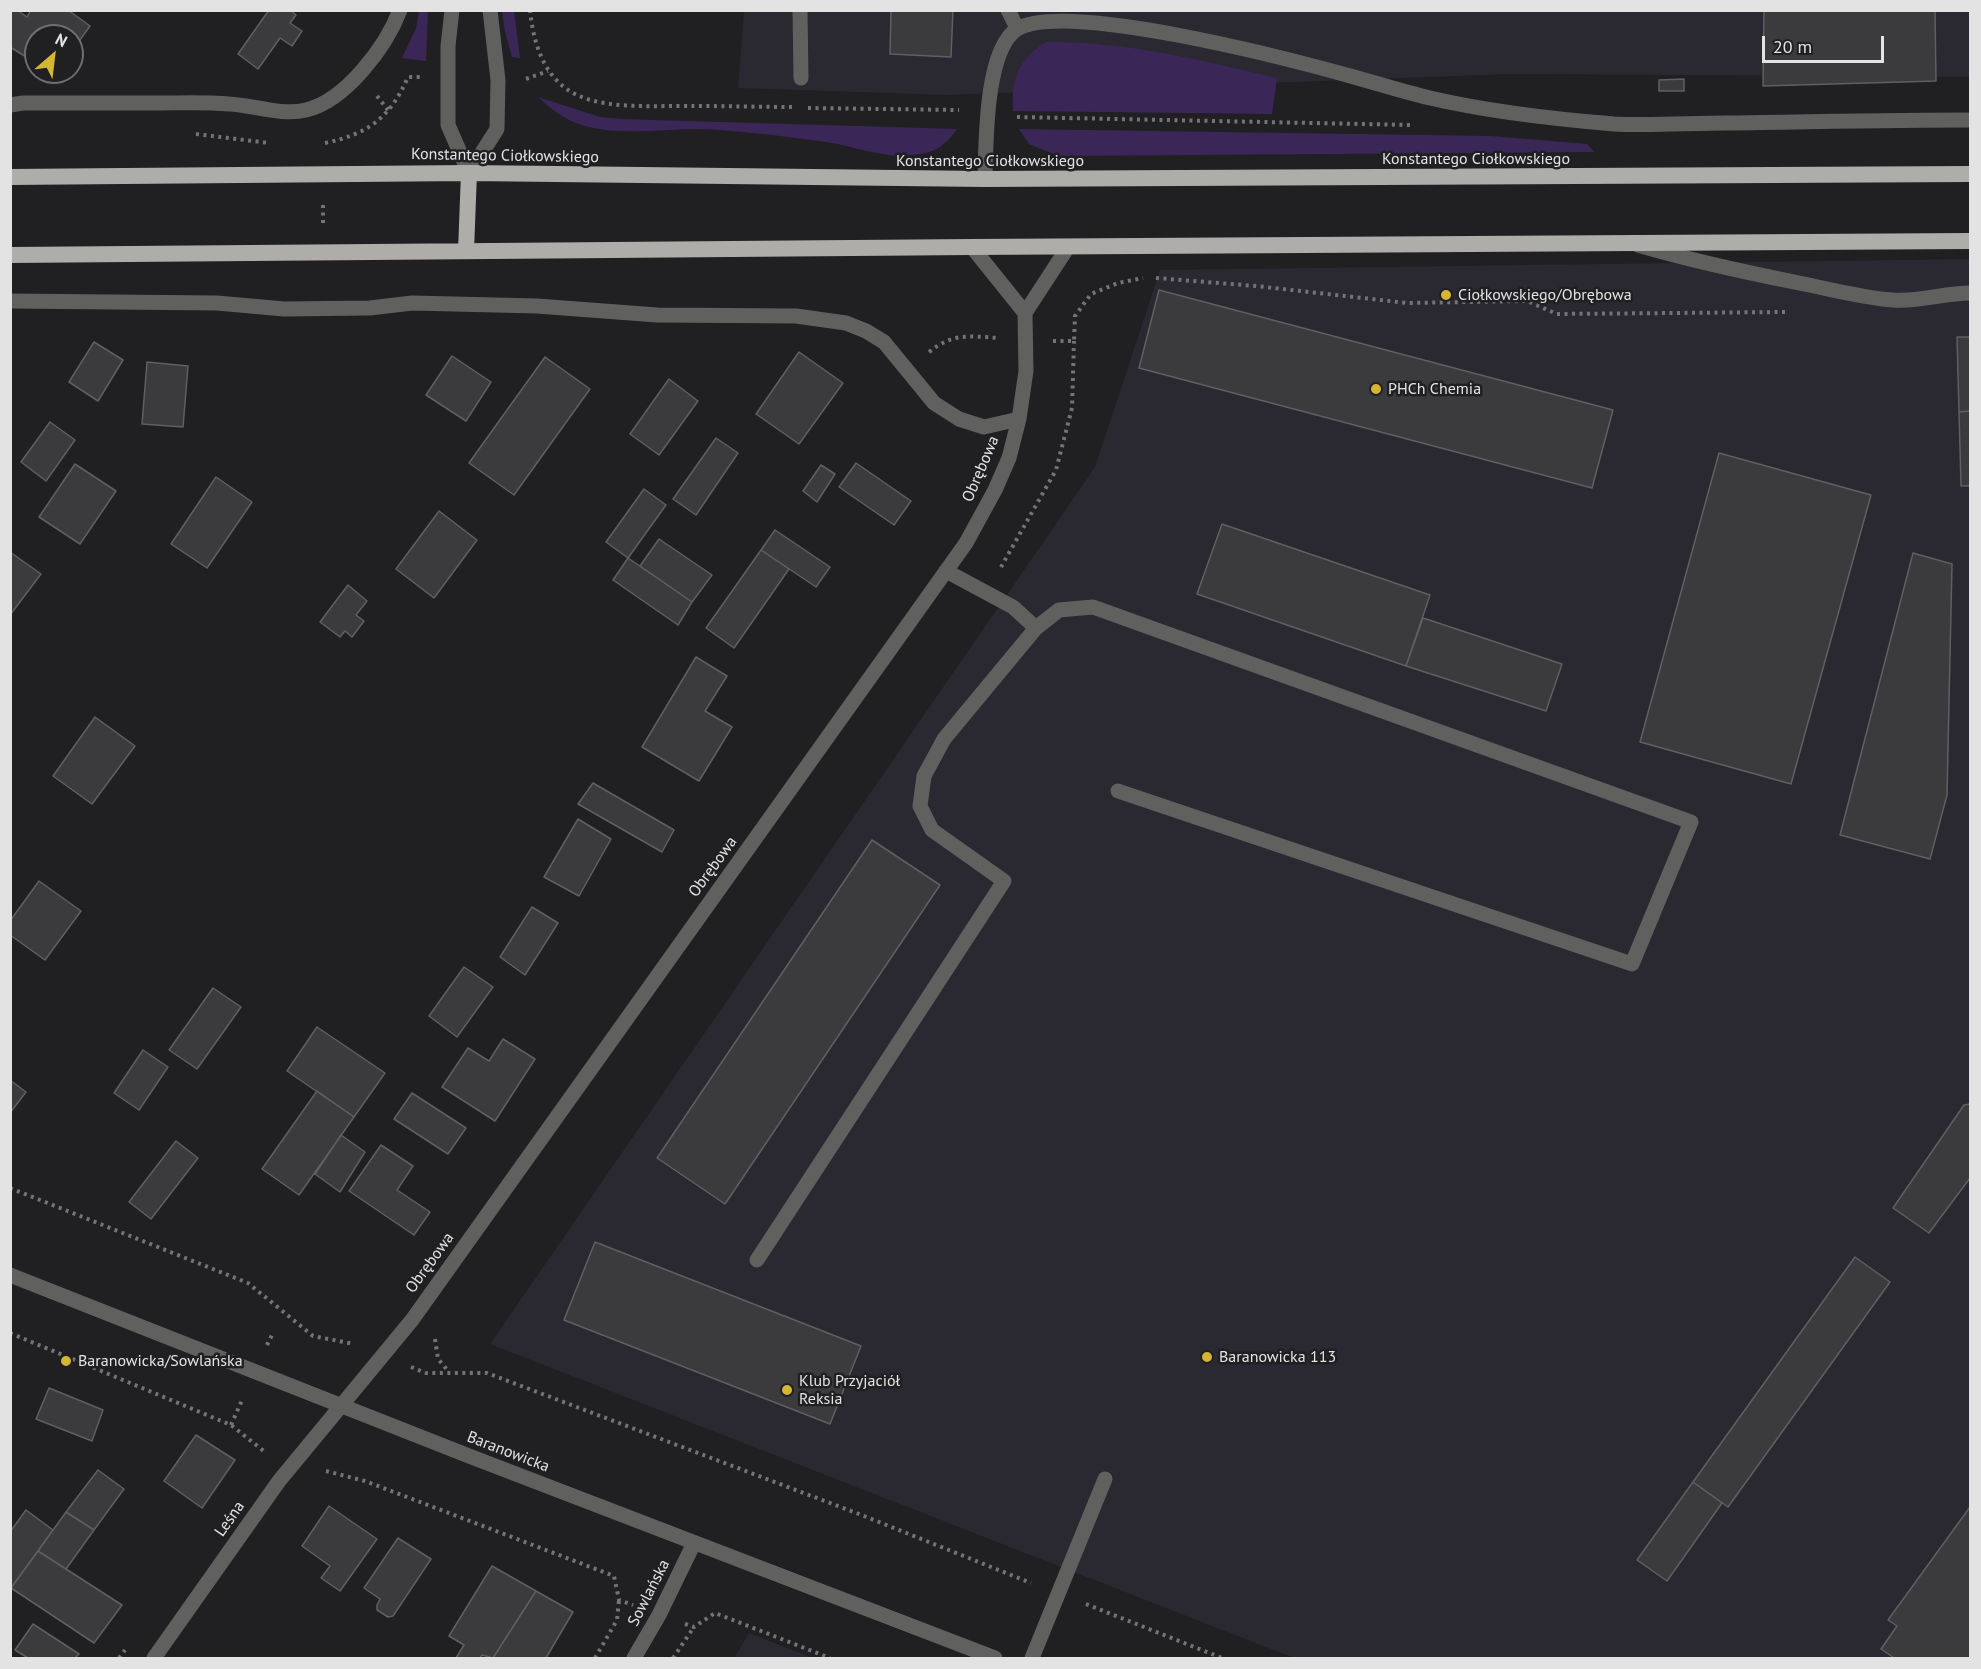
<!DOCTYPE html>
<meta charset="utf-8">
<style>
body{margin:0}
#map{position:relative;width:1981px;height:1669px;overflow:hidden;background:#201f22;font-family:"PT Sans",sans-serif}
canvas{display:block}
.frame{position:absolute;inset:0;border:12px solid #e3e3e4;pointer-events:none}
.north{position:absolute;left:24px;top:24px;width:60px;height:60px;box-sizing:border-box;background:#201f22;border:2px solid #6e6d70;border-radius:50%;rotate:28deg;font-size:16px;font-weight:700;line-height:24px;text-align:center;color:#e3e3e4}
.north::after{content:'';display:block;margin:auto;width:21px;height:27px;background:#d6b534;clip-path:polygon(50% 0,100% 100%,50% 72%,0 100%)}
.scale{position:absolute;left:1762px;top:36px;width:122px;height:27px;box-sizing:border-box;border:3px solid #e3e3e4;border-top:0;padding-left:8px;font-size:18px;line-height:21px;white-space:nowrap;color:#e3e3e4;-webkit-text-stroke:4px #201f22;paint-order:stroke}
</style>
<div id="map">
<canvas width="1981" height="1669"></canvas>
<div class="frame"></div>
<div class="north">N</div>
<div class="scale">20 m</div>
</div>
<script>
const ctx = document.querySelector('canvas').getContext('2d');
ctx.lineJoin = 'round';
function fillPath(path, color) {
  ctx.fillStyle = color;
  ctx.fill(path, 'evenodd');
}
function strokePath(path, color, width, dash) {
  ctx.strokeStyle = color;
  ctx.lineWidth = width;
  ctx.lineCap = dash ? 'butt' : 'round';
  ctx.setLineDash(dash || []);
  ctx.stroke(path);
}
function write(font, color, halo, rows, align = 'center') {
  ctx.font = font + ' "PT Sans",sans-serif';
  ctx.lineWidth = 5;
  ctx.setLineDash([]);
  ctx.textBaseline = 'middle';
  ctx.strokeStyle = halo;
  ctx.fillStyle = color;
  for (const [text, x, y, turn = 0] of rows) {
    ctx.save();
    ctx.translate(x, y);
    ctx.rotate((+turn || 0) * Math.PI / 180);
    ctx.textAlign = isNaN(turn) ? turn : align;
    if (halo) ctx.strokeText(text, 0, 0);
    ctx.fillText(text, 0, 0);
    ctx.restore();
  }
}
fillPath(new Path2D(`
 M744 11H1970V77L1511 74 947 95 738 88Z
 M1970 259V1658H1294L490 1344 1095 467 1160 270Z
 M749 1633 813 1658H734Z`), '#2a2830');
fillPath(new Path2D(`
 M419 11H428L426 61 402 58 416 28Z
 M502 11H514L520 58 512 57 505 32Z
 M1046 42C1124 41 1201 60 1277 78L1272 114 1013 111C1011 80 1018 59 1046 42Z
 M538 97 600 117 621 119 957 129C944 147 935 153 912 155 884 159 854 146 826 142 792 137 756 133 721 130 680 126 629 137 589 127 568 122 554 112 538 97Z
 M1019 129 1491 136 1587 144 1594 152 1058 156 1029 144Z`), '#3a2757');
const building = new Path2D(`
 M10 10H17L27 17 31 10H68L90 26 77 44 72 41V36H36V63L10 47Z
 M269 10H290L296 15 290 23 302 31 292 46 280 38 258 69 238 54Z
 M891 10H953L951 57 890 54Z
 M1764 10H1935L1936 81 1763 86Z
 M1684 79V91H1659V80Z
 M1159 290 1613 410 1592 488 1139 368Z
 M1957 337H1970V411L1959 412Z
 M94 342 123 360 98 401 69 382Z
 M799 352 843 383 799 444 756 414Z
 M452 356 491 382 466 421 426 395Z
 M545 357 590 389 514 495 469 463Z
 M147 362 188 366 183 427 142 424Z
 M669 379 698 401 659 455 630 434Z
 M1970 411V486H1961L1959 412Z
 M50 422 75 440 46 481 21 462Z
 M716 438 738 453 696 515 673 499Z
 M1719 453 1871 495 1791 784 1640 742Z
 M856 463 911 501 894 525 839 487Z
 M75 464 116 491 80 544 39 517Z
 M821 465 835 474 817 502 803 491Z
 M216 477 252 502 207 568 171 544Z
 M644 489 666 505 628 558 606 542Z
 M439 511 477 540 434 598 396 569Z
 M1222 524 1430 595 1406 666 1197 594Z
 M775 530 830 567 816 587 761 550Z
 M659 539 712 575 692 602 640 566Z
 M761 550 789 569 734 648 706 628Z
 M10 552 41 574 10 615Z
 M1913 553 1952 564 1947 795 1930 859 1840 835Z
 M628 558 692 602 678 625 613 580Z
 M348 585 367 601 356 615 364 621 352 637 345 631 340 637 320 622Z
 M1423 618 1562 664 1546 711 1406 666Z
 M696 657 727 676 705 711 732 727 699 781 642 747Z
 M95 717 135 746 92 804 53 776Z
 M593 783 674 830 662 852 578 804Z
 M578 819 611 839 579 896 544 877Z
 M872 840 940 885 725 1204 657 1158Z
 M39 881 81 911 45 960 10 935V921Z
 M532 907 558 923 525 975 500 957Z
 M464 967 493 987 457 1037 429 1016Z
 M213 988 241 1007 197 1069 169 1050Z
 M317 1027 385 1073 354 1117 287 1071Z
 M503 1039 535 1059 495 1121 442 1087 468 1048 489 1061Z
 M143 1050 168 1067 139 1110 114 1093Z
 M10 1080 26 1092 10 1113Z
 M317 1091 354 1117 299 1195 262 1169Z
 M412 1093 466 1128 448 1154 394 1119Z
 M1970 1104V1178L1929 1233 1893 1208 1964 1105Z
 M341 1135 365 1152 340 1192 315 1174Z
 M176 1141 198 1158 151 1219 129 1202Z
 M381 1145 413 1166 397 1190 430 1212 414 1235 349 1191Z
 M595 1242 861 1346 830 1424 564 1320Z
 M1855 1257 1890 1282 1728 1507 1693 1482Z
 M49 1388 103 1410 92 1441 36 1419Z
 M196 1435 235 1460 202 1508 164 1481Z
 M98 1470 124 1489 94 1530 66 1512Z
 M1693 1482 1722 1503 1667 1581 1637 1560Z
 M329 1506 377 1539 340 1591 321 1578 330 1566 302 1546Z
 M1970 1507V1658H1894L1881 1649 1897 1626 1888 1620Z
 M26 1510 53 1530 11 1588 10 1532Z
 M66 1512 94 1530 66 1569 38 1551Z
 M398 1538 431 1559 393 1616 388 1617 377 1610V1605L380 1599 364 1588Z
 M38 1551 122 1605 94 1643 11 1588Z
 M492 1566 536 1591 493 1658 482 1655 480 1658H456L464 1645 449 1636Z
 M536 1591 573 1612 546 1658H493Z
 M33 1624 79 1654 75 1658H28L15 1650Z`);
fillPath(building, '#3b3a3d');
strokePath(building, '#605f62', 1.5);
strokePath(new Path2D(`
 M530 10C533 39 541 69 564 87 595 112 656 105 693 106 727 106 761 107 794 107
 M526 79 548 71
 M377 96 388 110
 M808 108 959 110
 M1017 117 1411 125
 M196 134 269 143
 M325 143C368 134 390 118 408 77H420
 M323 223V203
 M1156 278 1256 286 1407 303 1527 301 1557 314 1787 312
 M1053 341H1074L1075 316 1091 294 1118 283 1143 278
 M929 352C953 333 968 336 998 338
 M1001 567 1056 470 1072 408 1074 341
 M10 1188 248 1283 313 1336 354 1344
 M10 1333 231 1425 265 1452
 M435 1339 438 1359 449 1372
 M267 1345 272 1335
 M411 1367 426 1373H487L859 1514 1031 1583
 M231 1425 243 1398
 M326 1471 365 1481 614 1576 619 1600 633 1605
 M1086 1604 1222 1658
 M685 1624 694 1627 715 1613 830 1658
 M119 1658 125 1650
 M595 1658 617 1620 619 1600
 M673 1658 694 1627`), '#747375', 4, [3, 4.5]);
strokePath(new Path2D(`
 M800 10 801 78
 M1036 628 1059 610 1093 607 1691 822 1632 964 1118 791
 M757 1260 1004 881 932 830 920 806 924 776 944 739 1036 628 1013 607 946 571
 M1032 1658 1105 1479`), '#60605e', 15);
strokePath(new Path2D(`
 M452 10 448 46V125L469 173
 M1008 10 1017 28
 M10 105 23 103C69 103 115 103 160 103 183 103 206 102 229 104 253 105 281 116 306 110 345 101 386 47 400 10
 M469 173 497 129 498 80 490 10
 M985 179C986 143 985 50 1017 29 1066 0 1293 60 1354 77 1379 84 1404 92 1430 98 1490 112 1553 119 1614 124 1652 126 1690 123 1727 123 1808 122 1889 120 1970 120
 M1638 245C1692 261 1744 272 1799 283 1830 289 1862 298 1893 300 1920 302 1944 293 1970 293
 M972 247 1025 313
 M10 301 217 303 284 309 370 308 412 303 537 306 657 315 796 316 846 323 866 331 884 342 934 403 959 419 984 427 1019 419
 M154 1658 279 1481 412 1320 966 543 995 490 1009 458 1019 419 1026 371 1025 313 1068 247
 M634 1658 659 1615 694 1543`), '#60605e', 15);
strokePath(new Path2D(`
 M10 1275 469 1456 995 1658`), '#60605e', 15);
strokePath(new Path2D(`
 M10 177 469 173 985 179 1970 174
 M466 251 469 173
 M10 255 972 247 1970 241`), '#aeadaa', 16);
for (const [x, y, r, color] of [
 [1446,295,6,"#d6b534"],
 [1376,389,6,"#d6b534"],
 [1207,1357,6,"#d6b534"],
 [66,1361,6,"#d6b534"],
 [787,1390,6,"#d6b534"]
]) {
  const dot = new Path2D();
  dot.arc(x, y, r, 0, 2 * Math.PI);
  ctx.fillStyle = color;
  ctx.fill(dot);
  strokePath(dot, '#201f22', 2);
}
write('16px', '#e3e3e4', '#201f22', [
 ["Konstantego Ciołkowskiego",505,156,1],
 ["Konstantego Ciołkowskiego",1476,159],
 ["Konstantego Ciołkowskiego",990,161],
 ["Obrębowa",981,469,-67],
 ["Obrębowa",713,867,-54],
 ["Obrębowa",430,1263,-54],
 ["Baranowicka",508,1452,21],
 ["Leśna",230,1519,-55],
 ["Sowlańska",649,1593,-63]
]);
write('16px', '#e3e3e4', '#201f22', [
 ["Ciołkowskiego/Obrębowa",1458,295],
 ["PHCh Chemia",1388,389],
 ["Baranowicka 113",1219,1357],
 ["Baranowicka/Sowlańska",78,1361],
 ["Klub Przyjaciół",799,1381],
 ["Reksia",799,1399]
], 'left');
</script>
